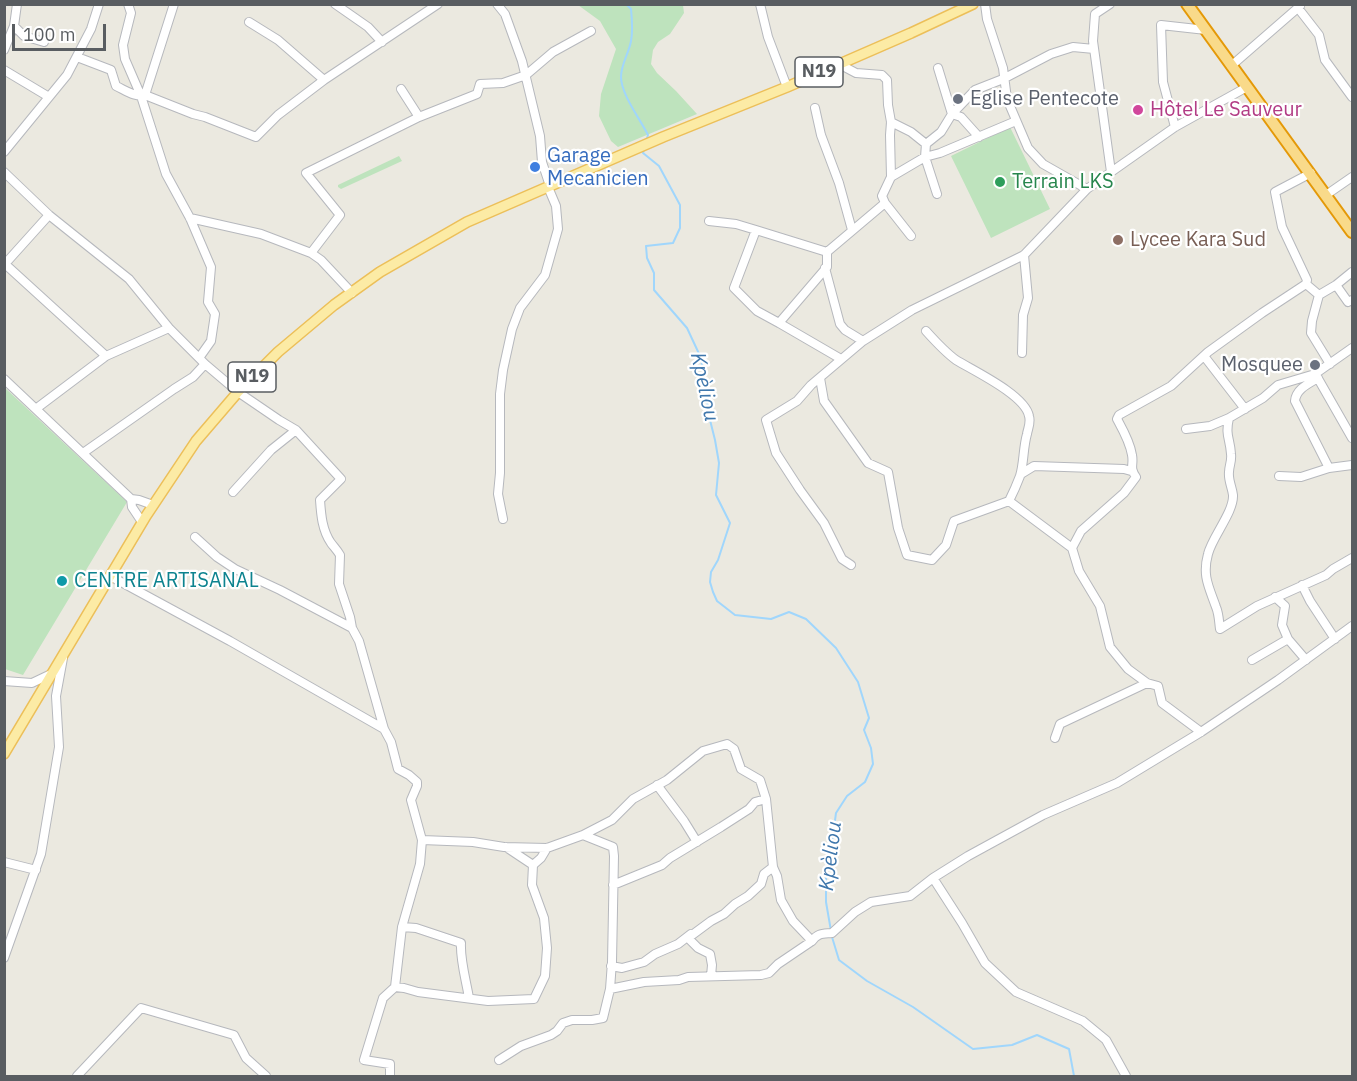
<!DOCTYPE html>
<meta charset="utf-8">
<style>
body{margin:0}
#map{position:relative;width:1357px;height:1081px;overflow:hidden;background:#ebe9e0;font-family:"IBM Plex Sans",sans-serif}
canvas{display:block}
.frame{position:absolute;inset:0;border:6px solid #595d61;pointer-events:none}
.scale{position:absolute;left:12px;top:24px;width:94px;height:27px;box-sizing:border-box;border:3px solid #595d61;border-top:0;padding-left:8px;font-size:18px;line-height:21px;white-space:nowrap;color:#595d61;-webkit-text-stroke:4px #fff;paint-order:stroke}
</style>
<div id="map">
<canvas width="1357" height="1081"></canvas>
<div class="frame"></div>
<div class="scale">100 m</div>
</div>
<script>
const ctx = document.querySelector('canvas').getContext('2d');
ctx.lineJoin = 'round';
function fillPath(path, color) {
  ctx.fillStyle = color;
  ctx.fill(path, 'evenodd');
}
function strokePath(path, color, width, dash) {
  ctx.strokeStyle = color;
  ctx.lineWidth = width;
  ctx.lineCap = dash ? 'butt' : 'round';
  ctx.setLineDash(dash || []);
  ctx.stroke(path);
}
function write(font, color, halo, rows, align = 'center') {
  ctx.font = font + ' "IBM Plex Sans",sans-serif';
  ctx.lineWidth = 4.5;
  ctx.setLineDash([]);
  ctx.textBaseline = 'middle';
  ctx.strokeStyle = halo;
  ctx.fillStyle = color;
  for (const [text, x, y, turn = 0] of rows) {
    ctx.save();
    ctx.translate(x, y);
    ctx.rotate((+turn || 0) * Math.PI / 180);
    ctx.textAlign = isNaN(turn) ? turn : align;
    if (halo) ctx.strokeText(text, 0, 0);
    ctx.fillText(text, 0, 0);
    ctx.restore();
  }
}
fillPath(new Path2D(`
 M578 5H683L684 13 670 34 658 42 653 50 651 64 657 73 676 91 697 114 618 147 611 141 599 116 601 94 616 49 600 21Z
 M1010 127 1050 209 991 238 951 156Z
 M399 156 402 161 341 189 338 187V185Z
 M4 387 127 502 23 675 5 669Z`), '#bee3bd');
strokePath(new Path2D(`
 M613 4H615
 M626 4 631 9C632 19 633 31 631 41 629 53 621 64 621 77 621 94 640 119 648 135L646 141
 M644 149 643 153 659 166 680 205V228L673 243 646 246 647 258 654 273V290L687 328 701 358 709 416 715 440 719 463 716 495 730 523 718 560 711 572 710 582 713 592 717 601 735 615 771 619 789 612 806 619 836 648 858 682 869 718 864 730 871 748 873 764 865 782 847 796 836 813 831 850 826 870V902L831 931
 M832 937 839 960 867 981 913 1007 973 1049 1012 1045 1037 1035 1069 1049 1074 1076`), '#a0d6fc', 2);
const minor = new Path2D(`
 M128 4 131 13 123 45 125 59 141 96 166 174 190 218 211 267 208 302 215 314 211 341 199 358
 M335 4 368 27 382 42
 M497 4 505 14 522 61 540 136 542 162 550 186
 M760 4 768 37 787 87
 M985 4 987 19 1003 68 1007 99 1028 148 1043 164 1087 189
 M1110 4 1095 14 1093 41 1111 172
 M1298 8 1319 35 1325 60 1352 97
 M249 22 278 40 324 80
 M14 26 24 36 44 42
 M4 50 14 26 17 4
 M77 57 111 70 116 86C125 90 136 98 145 95L193 114 205 117 256 137 278 115 324 80 438 4
 M839 64 856 73 882 75 887 80 888 105 891 122 890 135 891 177
 M1231 66 1300 6
 M938 68 952 114
 M4 70 49 97
 M401 89 419 117
 M145 95 174 4
 M815 108 821 135 839 183 852 230
 M952 114 961 117 979 137
 M891 122 911 132 926 144
 M1175 127 1163 82 1161 25 1206 30
 M4 152 67 75 91 29 99 4
 M4 172 49 215 129 279 169 328 205 364 238 392 279 420 296 430 341 479 320 500C321 514 322 530 331 543 334 547 337 550 340 555L339 584 350 617 352 628 359 641 384 729 391 742 398 769 409 775 417 782V786L411 800 422 840 420 864 402 927 395 987 383 998 364 1060 390 1064V1076
 M1311 173 1275 192 1282 227 1307 280 1306 284 1319 295
 M937 194 925 157 926 144 941 132 952 114 975 90 1003 79 1051 54 1073 47 1094 49
 M1326 195 1352 177
 M885 203 911 236
 M190 218 261 234 311 253 321 260 352 293
 M709 221 736 224 756 230
 M311 253 340 215 306 173 419 117 477 94 480 84 503 83 526 75 553 52 591 31
 M5 264 106 356
 M4 265 49 215
 M825 268 840 324 845 330 863 341
 M1336 285 1348 302 1352 300
 M779 323 757 311 734 288 756 230 827 252
 M1352 348 1315 374 1278 385 1263 398 1229 418C1225 436 1230 438 1231 454 1232 461 1229 466 1229 472 1228 480 1232 487 1233 495 1234 512 1212 537 1208 554 1202 576 1209 587 1216 607 1219 614 1219 622 1220 629L1257 606 1326 575 1333 569 1352 558
 M1022 353 1023 315 1028 298 1024 255
 M1204 356 1245 409
 M841 359 779 323 827 267V252L885 203 882 196 891 177 925 157 940 153 1016 121
 M1330 364 1311 333 1312 321 1319 295 1336 285 1352 272
 M1316 375 1352 438
 M820 378 824 401 868 463 888 472 898 528 907 555 932 560 946 545 954 521 1009 501C1013 493 1017 484 1020 476 1024 463 1023 448 1027 434 1028 428 1031 423 1029 416 1025 395 974 371 956 360 945 352 935 341 926 331
 M1318 378C1308 384 1296 389 1295 401L1329 468
 M4 379 131 499 132 507 142 522
 M37 408 106 356 169 328
 M1186 429 1210 426 1229 418
 M83 453 174 389 193 377 205 364
 M1021 474 1034 466 1124 469 1131 471
 M1279 476 1301 477 1329 468 1352 465
 M233 492 271 450 296 430
 M131 499 139 500 153 505
 M1009 501 1072 548 1079 571 1100 606 1110 647 1128 669 1147 683 1158 686 1162 703 1201 732
 M503 519 498 494 500 473V394L503 370 512 329 520 308 545 275 558 229 556 206 548 187
 M195 537 217 557 235 569 280 590 352 628
 M1072 548 1081 531 1124 493 1136 477C1129 467 1134 465 1132 455 1130 442 1123 430 1117 419L1119 415 1171 386 1208 352 1262 313 1306 284
 M851 565 842 559 824 523 800 490 776 453 766 420 797 401 811 385 863 341 912 310 1024 255 1087 189 1175 127 1247 87
 M110 576 230 641 384 729
 M1302 585 1310 601 1335 639
 M1275 597 1285 606 1282 625 1288 639 1306 660
 M1252 660 1288 639
 M4 681 32 683 53 673
 M1055 738 1060 724 1147 683
 M657 785 684 821 697 842
 M583 835 612 820 633 799 667 780 703 751 727 744 734 749 741 769 760 780 766 799 773 867 777 876 781 900 793 921 812 941
 M422 840 473 842 504 847 547 848 583 835 613 847 614 856 612 962 610 989 603 1018 592 1020H572L563 1023 557 1031 551 1035 521 1046 499 1060
 M4 862 36 870
 M533 865 541 858 547 848
 M613 885 662 865 670 858 721 827 749 809 755 802 766 799
 M402 927 416 928 461 943C460 960 466 980 469 998
 M4 958 41 854 59 747 56 696 63 658
 M611 966 622 968 644 962 655 954 678 944 691 934
 M711 976 712 965 710 954 698 948 688 938 711 921 724 914 735 904 748 896 761 884 764 874 773 867
 M395 987 404 988 418 992 488 1001 534 999 545 976 547 948 544 918 532 885 533 865 506 847
 M610 989 644 982 679 980 688 977 761 975 769 973 778 964 812 941C818 933 822 934 832 933L855 912 871 902 910 896 933 878
 M77 1076 141 1008 234 1035 246 1058 266 1076
 M1126 1076 1106 1040 1083 1021 1016 992 985 963 962 923 933 878 968 856 1043 815 1117 783 1201 732 1278 680 1352 626`);
const major = new Path2D(`
 M4 754 146 516 196 441 238 392 278 352 334 305 380 272 467 222 663 137 787 87 911 33 973 4`);
const highway = new Path2D(`
 M1187 4 1352 232`);
strokePath(minor, '#b6b8bd', 10);
strokePath(major, '#ecbf59', 12);
strokePath(highway, '#e49908', 14);
strokePath(minor, '#fff', 8);
strokePath(major, '#fceba5', 9);
strokePath(highway, '#f9da8a', 10);
for (const [x, y, r, color] of [
 [958,99,6,"#6b7280"],
 [1138,110,6,"#d1479c"],
 [535,167,6,"#3f7fe0"],
 [1000,182,6,"#2e9e5b"],
 [1118,240,6,"#8d6e63"],
 [1315,365,6,"#6b7280"],
 [62,581,6,"#0f9aa8"]
]) {
  const dot = new Path2D();
  dot.arc(x, y, r, 0, 2 * Math.PI);
  ctx.fillStyle = color;
  ctx.fill(dot);
  strokePath(dot, '#fff', 2);
}
for (const [x, y, w] of [
 [819,72,48],
 [252,377,48]
]) {
  const box = new Path2D();
  box.roundRect(x - w / 2, y - 15, w, 30, 4.5);
  ctx.fillStyle = '#fff';
  ctx.fill(box);
  strokePath(box, '#595d61', 1.5);
}
write('bold 18px', '#595d61', null, [
 ["N19",819,72],
 ["N19",252,377]
]);
write('20px', '#5b616d', '#fff', [
 ["Eglise Pentecote",970,99],
 ["Mosquee",1303,365,"right"]
], 'left');
write('20px', '#b23c85', '#fff', [
 ["Hôtel Le Sauveur",1150,110]
], 'left');
write('20px', '#366cbe', '#fff', [
 ["Garage",547,156],
 ["Mecanicien",547,179]
], 'left');
write('20px', '#27864d', '#fff', [
 ["Terrain LKS",1012,182]
], 'left');
write('20px', '#785e54', '#fff', [
 ["Lycee Kara Sud",1130,240]
], 'left');
write('20px', '#0d838f', '#fff', [
 ["CENTRE ARTISANAL",74,581]
], 'left');
write('italic 21px', '#3f77ac', '#fff', [
 ["Kpèliou",704,387,78],
 ["Kpèliou",831,856,-83]
]);
</script>
